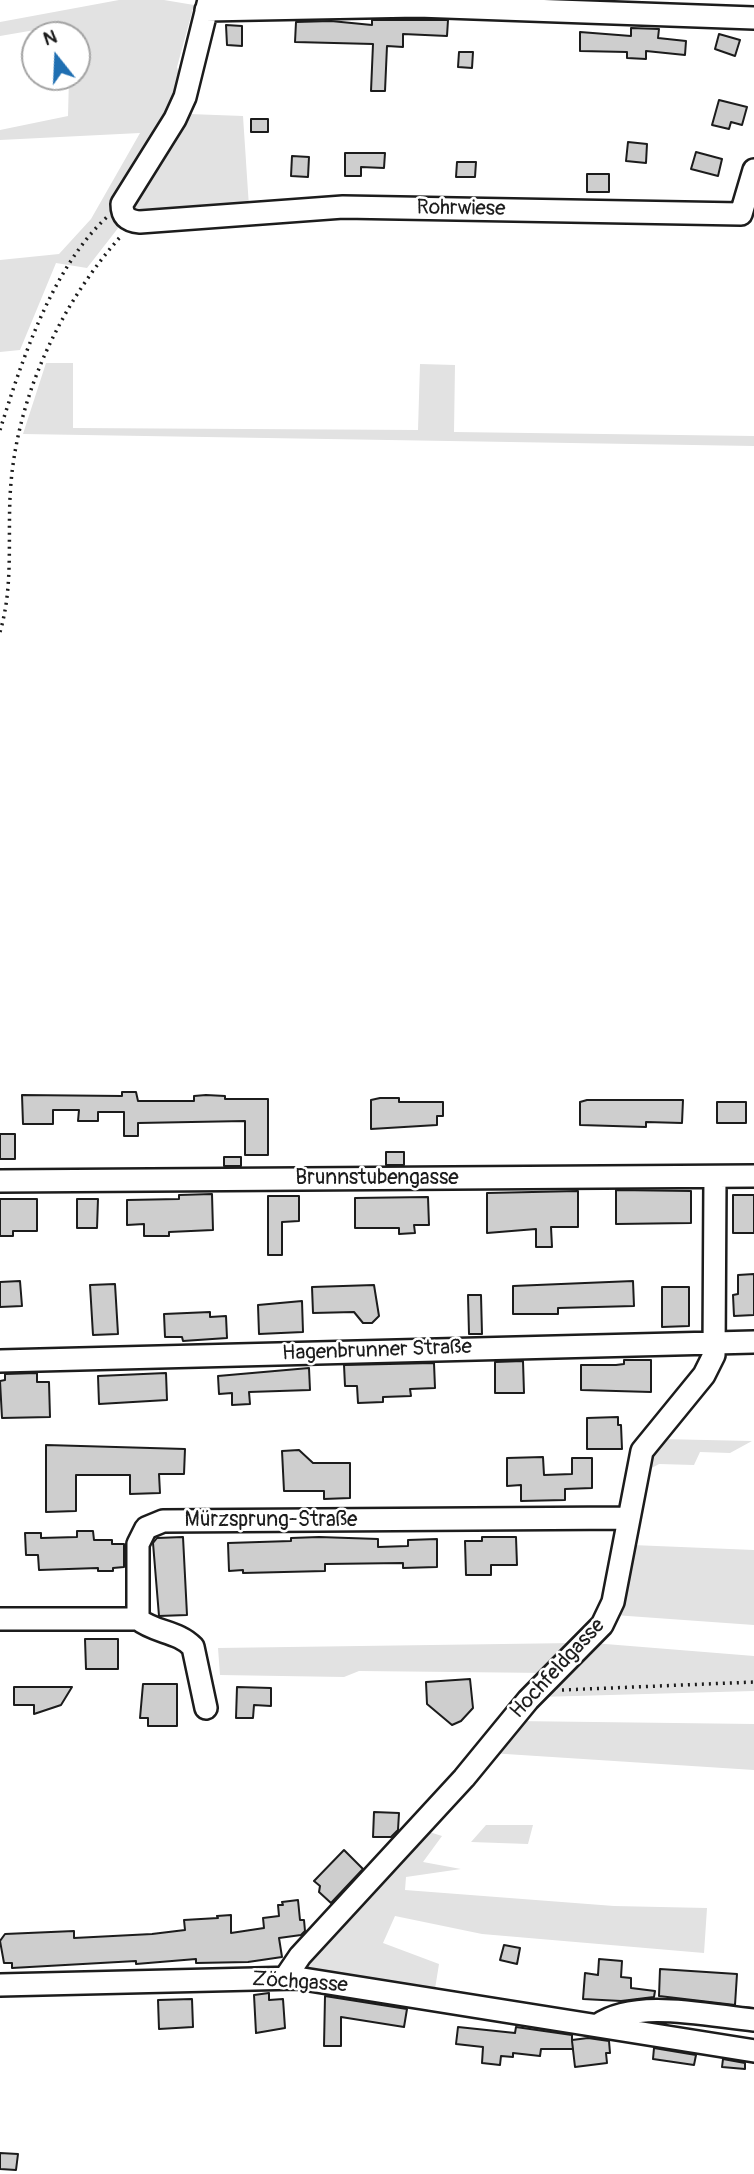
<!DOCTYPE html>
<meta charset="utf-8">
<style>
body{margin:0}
#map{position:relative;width:754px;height:2174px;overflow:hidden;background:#fff;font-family:Pangolin,sans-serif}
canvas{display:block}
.north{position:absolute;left:21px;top:21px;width:70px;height:70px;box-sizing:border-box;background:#fff;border:2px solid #a4a4a4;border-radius:50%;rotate:342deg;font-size:19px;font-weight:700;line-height:28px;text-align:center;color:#1c1c1c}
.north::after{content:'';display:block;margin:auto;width:24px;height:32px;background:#1f6fb2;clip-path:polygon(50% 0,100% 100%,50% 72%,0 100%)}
</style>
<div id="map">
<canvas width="754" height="2174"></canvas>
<div class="north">N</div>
</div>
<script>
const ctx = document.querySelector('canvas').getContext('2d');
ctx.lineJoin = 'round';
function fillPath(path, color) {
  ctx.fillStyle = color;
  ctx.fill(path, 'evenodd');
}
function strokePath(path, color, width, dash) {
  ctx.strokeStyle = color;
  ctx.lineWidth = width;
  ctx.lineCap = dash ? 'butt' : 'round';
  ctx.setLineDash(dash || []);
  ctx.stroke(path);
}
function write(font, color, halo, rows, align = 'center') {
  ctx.font = font + ' Pangolin,sans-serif';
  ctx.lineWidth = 5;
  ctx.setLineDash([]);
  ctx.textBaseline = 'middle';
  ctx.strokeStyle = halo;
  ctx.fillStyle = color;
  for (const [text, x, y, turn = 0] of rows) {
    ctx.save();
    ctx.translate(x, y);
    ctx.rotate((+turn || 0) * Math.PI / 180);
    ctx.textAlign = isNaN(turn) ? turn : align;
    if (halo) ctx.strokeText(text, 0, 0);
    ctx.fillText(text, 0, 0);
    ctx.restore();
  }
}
fillPath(new Path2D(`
 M119 0H164L194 5 177 67 181 80 197 86 189 114 243 116 249 207 122 223 87 268 56 263 20 350 0 352V260L59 254 91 219 140 133 0 140V130L68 116 69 77H77V35H70V30L64 25 0 36V22Z
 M46 363H73V428L418 430 420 364 455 365 454 432 754 436V446L23 434Z
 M660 1439 752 1441 730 1453 700 1452 694 1465 659 1464 648 1470 644 1500 638 1502 649 1456Z
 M632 1545 754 1550V1625L614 1615Z
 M598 1616 549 1673 359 1671 344 1677 220 1675 218 1648 574 1643 582 1629Z
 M593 1643 754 1656V1691L538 1697Z
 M514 1721 754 1724V1770L490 1753Z
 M486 1825H533L528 1844 471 1842Z
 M423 1830 442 1836 423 1862 461 1869 406 1877 405 1890 614 1906 707 1908 704 1953 482 1934 395 1916 383 1943 439 1964 435 1989 301 1968 379 1880 398 1867Z`), '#e2e2e2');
const building = new Path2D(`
 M372 20H448L447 36 403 34V47L387 46 385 91H371L373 44 295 42 296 22 331 21 372 25Z
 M226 25 242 26V46L227 45Z
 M631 28 659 29 658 38 686 41 685 55 646 51V59L627 58V52L580 51V32L631 36Z
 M719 34 740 40 735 56 715 49Z
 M459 52H473L472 68 458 67Z
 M719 100 747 107 742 125 731 122 729 129 712 125Z
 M251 119H268V132H251Z
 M628 142 647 144 646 163 626 161Z
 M696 152 722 159 718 176 691 169Z
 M345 153H385L384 168 361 167V176H345Z
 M292 156 309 157 308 177 291 176Z
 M457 162H476L475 177H456Z
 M587 174H609V192H587Z
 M122 1092H136L138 1101H194V1096L206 1095 225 1096V1099H268V1155H245V1121L138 1123V1136H124V1112H98V1121H78L79 1110H53V1124H23L22 1095 122 1096Z
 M380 1098H399V1102H443V1116H437V1125L371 1129V1100Z
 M587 1100H683L682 1123 646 1122V1127L580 1125V1102Z
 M717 1102H746V1123H717Z
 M0 1134H15V1159H0Z
 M386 1152H404V1165H386Z
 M224 1157H241V1166H224Z
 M616 1190 691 1191V1223L616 1224Z
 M578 1191V1227H551L552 1247H536V1229L487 1233V1193Z
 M212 1194 213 1230 169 1232V1236H144V1224L127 1225V1200L179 1199V1195Z
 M733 1195H754V1233H733Z
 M268 1196H299V1221L282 1222V1255H268Z
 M428 1197 429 1225H414L415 1233 399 1234V1228H355V1198Z
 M0 1199H37V1231H13V1236H0Z
 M77 1199H98L97 1228H77Z
 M754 1274V1315L734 1316 733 1295 738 1294V1275Z
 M20 1281 22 1306 0 1307V1282Z
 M633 1281 634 1306 558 1308V1314H513V1286Z
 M115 1284 118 1334 93 1335 90 1285Z
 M374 1285 379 1316 372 1323H363L354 1312 313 1313 312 1287Z
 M662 1287H689V1326L662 1327Z
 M468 1295H481L482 1334H469Z
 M302 1301 303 1332 259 1334 258 1305Z
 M210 1312V1317L226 1316 227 1338 183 1341 182 1337H165L164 1314Z
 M624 1360H651V1392L581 1390V1365H616L624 1364Z
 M523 1361 524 1393H495V1362Z
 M434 1363 435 1388 410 1389 411 1396 383 1397V1402L358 1403 357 1386H345L344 1365Z
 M309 1368 310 1390 249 1392 250 1404 232 1405V1393L219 1394 218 1376Z
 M37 1373V1382H49L50 1417 2 1418 0 1381 5 1380V1374Z
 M166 1373 167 1400 99 1404 98 1376Z
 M618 1417V1425H621L622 1449H587V1418Z
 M46 1445 185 1449 184 1474H159L160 1493 130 1494V1475H76V1511L46 1512Z
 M299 1450 313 1463H350V1498L324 1499V1491H284L282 1451Z
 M543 1457 544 1475 572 1474V1458H592V1488L565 1489V1500L521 1501V1485L507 1486V1458Z
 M77 1531H93L94 1540H112V1544H124V1567L113 1568V1571H98V1568L39 1570 38 1555H26L25 1533H41V1538L77 1537Z
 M183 1537 187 1615 159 1616 153 1543 157 1538Z
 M319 1537 378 1539V1547L408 1546V1540L437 1539V1567L403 1568V1563L325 1564V1571L243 1573V1570L229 1571 228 1543 291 1541V1538Z
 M482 1537H516L517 1565H491V1575H466L465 1541H482Z
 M85 1639H118V1669H86Z
 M470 1679 473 1708 461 1721 452 1725 427 1704 426 1682Z
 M143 1684H177V1726H148V1718H140Z
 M14 1687H72L61 1705 34 1714V1705H14Z
 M237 1687 271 1688V1706L254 1705 253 1718H236Z
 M374 1812 399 1813 398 1830 391 1837H373Z
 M344 1850 363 1869 331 1903 319 1892 320 1886 314 1881Z
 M298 1900 300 1920H304L305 1931 301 1935 279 1938 282 1957 248 1962 196 1963V1959L136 1964V1961L12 1968V1963H4L0 1941 5 1934 74 1931V1938L152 1934 185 1930 184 1920 218 1918 217 1916 231 1915V1933L264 1928 263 1918 279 1916 278 1905H283L282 1902Z
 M504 1945 520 1948 517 1964 500 1960Z
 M599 1959 622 1961 621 1977 631 1978V1988L655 1991 654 1997 621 2001 583 1999 585 1973 598 1975Z
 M660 1969 737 1974 735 2005 659 1996Z
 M269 1993V2000L283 1999 285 2028 256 2033 254 1995Z
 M325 1996 407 2009 404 2027 341 2017V2046H324Z
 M192 1999 193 2027 159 2029 158 2000Z
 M458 2027 515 2033 516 2027 572 2035V2040L588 2038 609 2041 610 2053H606L607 2063 575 2067 572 2041 573 2049H541L540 2056 513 2053V2057L501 2056 500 2065 482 2063 483 2047 456 2044Z
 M654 2048 696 2055 694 2065 653 2059Z
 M723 2059 745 2063V2069L722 2067Z
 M0 2153 18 2154 16 2170 0 2169Z`);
fillPath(building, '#cecece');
strokePath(building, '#1c1c1c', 2);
const street = new Path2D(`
 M209 0 185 97 175 119 122 204C122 217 128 221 140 222L343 207 741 214 754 170
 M206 10 418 6 754 18
 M0 1181 754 1176
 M0 1361 754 1342
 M0 1619H138
 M138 1619V1544L146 1528 163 1521 628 1518
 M138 1619C155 1633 178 1631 193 1647L206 1708
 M285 1978 300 1956 464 1778 528 1700 602 1625 613 1602 642 1451 704 1375 714 1355 715 1177
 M0 1985 297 1978 754 2051
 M598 2025C636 1998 710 2016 754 2020`);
strokePath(street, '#1c1c1c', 26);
strokePath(new Path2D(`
 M0 430C22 360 52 268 107 217
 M0 632C13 588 8 543 10 498 14 403 58 307 121 236
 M562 1690 754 1682`), '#1c1c1c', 3.5, [2, 5]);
strokePath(street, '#fff', 21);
write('21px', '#1c1c1c', '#fff', [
 ["Rohrwiese",461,209,1],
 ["Brunnstubengasse",377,1179],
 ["Hagenbrunner Straße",377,1351,-2],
 ["Mürzsprung-Straße",271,1521],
 ["Hochfeldgasse",558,1669,-47],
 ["Zöchgasse",300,1983,4]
]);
</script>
